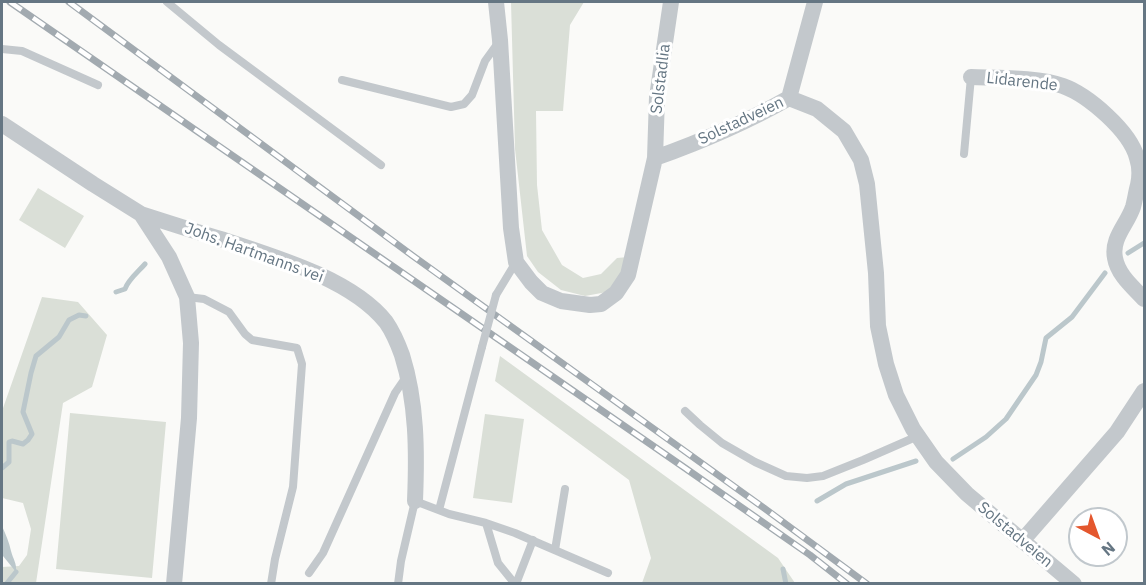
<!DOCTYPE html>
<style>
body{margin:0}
#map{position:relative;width:1146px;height:585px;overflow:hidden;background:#fafaf8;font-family:"IBM Plex Sans",sans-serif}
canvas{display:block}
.frame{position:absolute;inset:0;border:3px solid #657683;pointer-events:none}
.north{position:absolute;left:1068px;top:507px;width:60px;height:60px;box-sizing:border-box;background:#fff;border:2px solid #c1c8cd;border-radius:50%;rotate:139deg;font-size:16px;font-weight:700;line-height:24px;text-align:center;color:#657683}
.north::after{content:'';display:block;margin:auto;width:21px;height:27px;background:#e4572e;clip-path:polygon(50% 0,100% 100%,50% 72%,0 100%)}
</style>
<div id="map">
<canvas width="1146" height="585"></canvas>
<div class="frame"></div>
<div class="north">N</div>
</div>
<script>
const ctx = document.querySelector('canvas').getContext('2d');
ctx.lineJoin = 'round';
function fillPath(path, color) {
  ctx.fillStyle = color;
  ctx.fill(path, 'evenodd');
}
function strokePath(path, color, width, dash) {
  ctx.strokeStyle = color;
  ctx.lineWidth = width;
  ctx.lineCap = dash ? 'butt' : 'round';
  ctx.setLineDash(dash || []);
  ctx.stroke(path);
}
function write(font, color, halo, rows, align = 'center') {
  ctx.font = font + ' "IBM Plex Sans",sans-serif';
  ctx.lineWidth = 6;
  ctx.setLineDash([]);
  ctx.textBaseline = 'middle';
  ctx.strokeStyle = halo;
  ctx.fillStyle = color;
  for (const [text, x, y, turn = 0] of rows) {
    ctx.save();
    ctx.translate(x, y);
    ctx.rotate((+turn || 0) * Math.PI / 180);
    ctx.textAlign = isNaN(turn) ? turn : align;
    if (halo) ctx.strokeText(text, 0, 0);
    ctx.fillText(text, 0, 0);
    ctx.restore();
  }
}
fillPath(new Path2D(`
 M511 2H584L570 25 563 111H536L537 185 542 230 562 265 583 278 601 274 617 258 628 257 623 278 607 292 585 296 561 290 538 272 527 256 515 149Z
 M38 188 84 216 65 248 19 220Z
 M42 297 78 302 107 335 92 387 63 403 36 583H2V567L19 566 27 555 31 529 23 503 2 498V411Z
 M500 356 778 558 795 583H642L651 558 629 480 495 381Z
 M70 413 166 422 152 578 56 569Z
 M485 414 524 419 512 503 473 498Z`), '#dadfd7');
fillPath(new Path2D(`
 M2 526C6 535 9 542 11 551 13 559 17 563 16 572L3 556 2 552Z`), '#bbc7cb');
strokePath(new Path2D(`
 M1128 253 1144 243
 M116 292 125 289C128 280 138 272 145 264
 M953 459 986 437 1006 419 1036 375 1041 362 1046 338 1072 317 1105 273
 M2 468 9 462V442L12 441 23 444 28 440 32 434 23 412 31 373 36 356 59 337 69 320 79 315 86 316
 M817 501 846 484 916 461
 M783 569 786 584
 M7 583 16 572`), '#bbc7cb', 5);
strokePath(new Path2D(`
 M167 2 219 45 381 165
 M2 49 22 51 98 85
 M342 80 451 107 464 104 472 95 485 61 498 43
 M964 154 971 77
 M496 295 516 262
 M187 297 204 299 229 312 245 334 252 340 297 348 302 364 293 487 275 559 271 584
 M685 411 700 425 722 443 755 462 786 476 807 478 823 476 863 460 918 436
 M439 510 482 347
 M486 523 498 563 515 584
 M555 550 565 489
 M309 573 323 553 395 393 406 377
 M398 584 401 561 415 501 449 514 486 523 515 533 608 573
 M516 584 533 540`), '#c3c8cc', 8);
strokePath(new Path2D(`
 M496 2 500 40 511 228 516 262 531 282 542 293 561 301 590 305 601 304 616 293 628 275 655 158C700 142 747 122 789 98L817 109 844 131 861 160 867 184 876 273 878 326 886 364 896 395 913 429 936 462 967 494 1074 584
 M971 77C997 78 1039 77 1063 86 1088 95 1130 131 1137 158 1140 167 1140 176 1138 185 1136 192 1135 200 1133 207 1127 225 1111 238 1115 258 1118 275 1133 287 1144 299
 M789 98 815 2
 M2 124 93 184 141 214 169 257 187 297 191 343 189 418 174 584
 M655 158 657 97 671 2
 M141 214C169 223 197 232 224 240 275 257 352 279 386 322 393 332 398 344 402 355 417 403 417 452 415 501
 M1022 541 1117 432 1144 391`), '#c3c8cc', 16);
const rail = new Path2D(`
 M10 2 685 468 810 555 847 584
 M69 2 413 256 764 508 867 584`);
strokePath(rail, '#a2aab0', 7);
strokePath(rail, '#fff', 4.5, [14]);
strokePath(new Path2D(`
 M482 347 496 295`), '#c3c8cc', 8);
write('16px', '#657683', '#fff', [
 ["Solstadlia",661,79,-83],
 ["Lidarende",1022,82,6],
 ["Solstadveien",741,121,-25],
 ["Johs. Hartmanns vei",254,253,20],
 ["Solstadveien",1015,535,40]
]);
</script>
